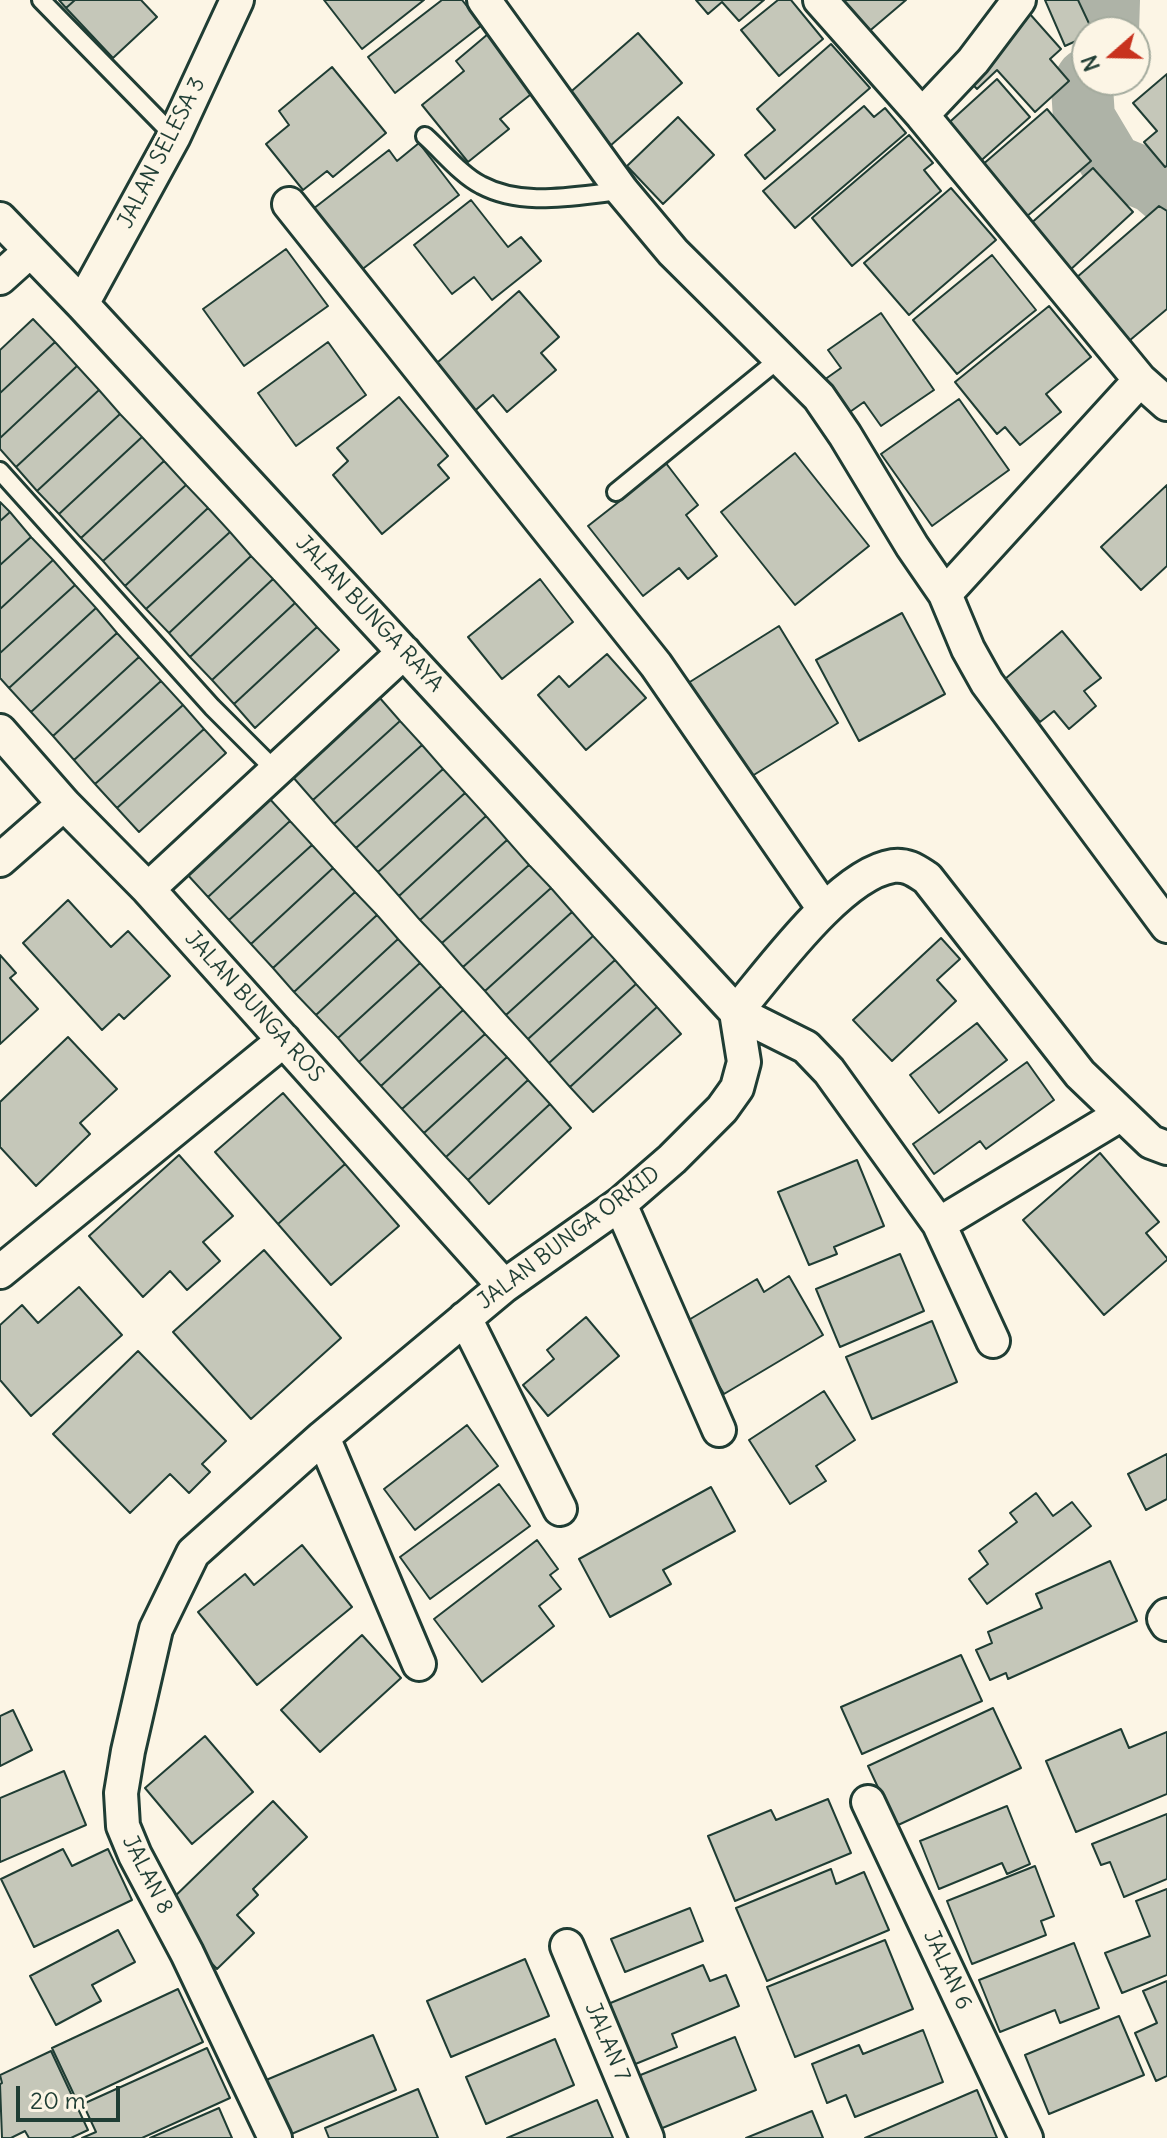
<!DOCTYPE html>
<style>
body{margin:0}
#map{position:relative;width:1167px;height:2138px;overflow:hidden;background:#fcf5e5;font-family:Delius,sans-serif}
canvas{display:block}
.north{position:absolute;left:1071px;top:16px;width:80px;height:80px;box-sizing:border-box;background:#fcf5e5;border:2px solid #a4ab9e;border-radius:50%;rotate:250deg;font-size:22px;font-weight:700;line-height:32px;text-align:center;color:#1f3d34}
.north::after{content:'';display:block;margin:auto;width:28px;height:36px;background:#c8321e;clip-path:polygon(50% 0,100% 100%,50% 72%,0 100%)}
.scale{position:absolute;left:16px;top:2086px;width:104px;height:36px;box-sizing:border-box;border:4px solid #1f3d34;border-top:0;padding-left:10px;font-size:24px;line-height:28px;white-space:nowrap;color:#1f3d34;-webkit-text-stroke:6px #fcf5e5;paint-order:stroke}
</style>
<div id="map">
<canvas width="1167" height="2138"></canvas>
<div class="north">N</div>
<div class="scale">20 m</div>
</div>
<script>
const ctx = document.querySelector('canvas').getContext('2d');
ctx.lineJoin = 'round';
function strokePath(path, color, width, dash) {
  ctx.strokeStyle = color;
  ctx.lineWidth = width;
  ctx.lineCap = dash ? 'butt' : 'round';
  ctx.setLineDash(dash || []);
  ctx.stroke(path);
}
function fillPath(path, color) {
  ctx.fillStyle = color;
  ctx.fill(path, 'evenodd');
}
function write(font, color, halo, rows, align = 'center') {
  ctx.font = font + ' Delius,sans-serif';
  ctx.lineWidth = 6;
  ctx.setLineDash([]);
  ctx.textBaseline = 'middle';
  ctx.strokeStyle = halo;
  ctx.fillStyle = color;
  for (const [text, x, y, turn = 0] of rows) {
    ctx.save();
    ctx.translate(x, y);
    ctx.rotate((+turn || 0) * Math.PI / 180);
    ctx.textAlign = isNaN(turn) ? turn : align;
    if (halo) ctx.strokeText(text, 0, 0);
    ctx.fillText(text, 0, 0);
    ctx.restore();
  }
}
strokePath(new Path2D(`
 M1108 32 1109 0
 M1087 79 1082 87 1084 118 1112 165 1153 182 1167 194`), '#aeb3a7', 62);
const building = new Path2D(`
 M59 0H75L66 8Z
 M75 0H141L157 17 113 58 66 8Z
 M324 0H424L362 49Z
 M442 0H462L482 25 395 93 368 57Z
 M696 0H764L739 21 722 2 708 14Z
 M778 0H791L823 39 779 76 741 30Z
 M838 0H906L866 34Z
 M1045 0H1078L1093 32H1087V36L1065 46Z
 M1021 4 1061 49 1050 59 1069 81 1035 112 997 70 977 89 954 65Z
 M638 33 682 83 610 146 566 96Z
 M488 34 535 91 500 119 509 129 468 162 422 105 464 71 456 61Z
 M831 44 870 88 765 179 745 155 775 130 757 109Z
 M332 67 386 133 333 177 327 171 303 190 266 144 289 125 279 111Z
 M1167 74V166L1165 167 1144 142 1157 131 1133 103Z
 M997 79 1030 117 975 166 942 129Z
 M864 106 874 117 885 108 906 133 795 228 763 191Z
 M1047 109 1091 161 1025 218 981 166Z
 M678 117 714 155 663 204 627 166Z
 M909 135 933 163 924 170 941 191 852 266 812 218Z
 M419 143 459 195 360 271 313 209 389 150 397 161Z
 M1093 168 1133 212 1069 271 1028 226Z
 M951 188 996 240 909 315 864 263Z
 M471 200 508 247 521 237 541 261 492 300 474 277 452 294 414 245Z
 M1159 206 1167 211V309L1129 341 1076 278Z
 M286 249 328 306 244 366 203 309Z
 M992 255 1036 310 957 374 913 320Z
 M519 291 559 337 541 353 556 370 507 412 493 395 470 415 430 369Z
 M1049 306 1091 357 1046 394 1061 412 1020 445 1005 427 997 434 955 382Z
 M881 313 934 390 881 426 864 402 847 414 824 380 841 368 828 350Z
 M33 319 55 342 0 393V350Z
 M55 342 77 366 0 438V393Z
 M328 342 366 395 296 446 258 393Z
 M77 366 99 390 16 467 0 449V438Z
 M99 390 120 414 37 491 16 467Z
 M399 397 448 456 438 465 449 478 382 534 333 475 348 461 337 448Z
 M959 399 1009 470 932 526 881 454Z
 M120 414 142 437 59 514 37 491Z
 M142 437 164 461 81 538 59 514Z
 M795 453 869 546 795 605 721 512Z
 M662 458 698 505 686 515 717 556 688 579 679 568 643 596 588 526 625 497 620 490Z
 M164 461 186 485 103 561 81 538Z
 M186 485 208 508 125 586 103 561Z
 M1167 485V566L1141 590 1101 547Z
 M0 502 10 512 0 521Z
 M208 508 230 532 146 609 125 586Z
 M10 512 31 537 0 565V521Z
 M230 532 251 556 169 633 146 609Z
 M31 537 53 560 0 609V565Z
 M251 556 273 579 190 657 169 633Z
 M53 560 75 585 0 653V609Z
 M273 579 295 603 212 680 190 657Z
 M540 579 573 622 502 679 468 637Z
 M75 585 96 608 9 688 0 678V653Z
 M295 603 317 627 234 704 212 680Z
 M96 608 117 633 31 712 9 688Z
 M902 613 945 694 859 741 816 660Z
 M779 626 838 723 744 781 685 685Z
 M317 627 339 650 255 728 234 704Z
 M1062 631 1101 678 1084 691 1096 706 1069 729 1054 711 1040 722 1005 679Z
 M117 633 139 657 53 736 31 712Z
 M607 654 646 698 586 750 538 695 559 676 569 687Z
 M139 657 161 681 74 760 53 736Z
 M161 681 183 705 95 784 74 760Z
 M372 689 400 721 313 800 285 768Z
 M183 705 204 729 117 808 95 784Z
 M400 721 422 745 334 824 313 800Z
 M204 729 226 753 139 832 117 808Z
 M422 745 443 769 356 848 334 824Z
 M443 769 465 793 378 872 356 848Z
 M465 793 486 816 399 896 378 872Z
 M268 797 290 821 208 897 186 873Z
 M486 816 507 840 420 920 399 896Z
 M290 821 312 845 229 920 208 897Z
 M507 840 529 865 442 943 420 920Z
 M312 845 333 868 251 944 229 920Z
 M529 865 551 888 463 967 442 943Z
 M333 868 355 892 273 968 251 944Z
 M551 888 572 912 485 991 463 967Z
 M355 892 377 915 294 992 273 968Z
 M68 900 111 947 128 931 170 976 124 1019 119 1014 102 1030 23 943Z
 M572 912 593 936 506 1015 485 991Z
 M377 915 398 939 316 1015 294 992Z
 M593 936 615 960 528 1039 506 1015Z
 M941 938 960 959 937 980 956 1001 892 1061 853 1020Z
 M398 939 420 963 338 1038 316 1015Z
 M0 955 16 973 10 978 38 1009 0 1044Z
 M615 960 636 984 549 1063 528 1039Z
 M420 963 441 986 359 1062 338 1038Z
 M636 984 657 1007 570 1087 549 1063Z
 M441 986 463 1010 381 1086 359 1062Z
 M657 1007 681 1034 593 1112 570 1087Z
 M463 1010 485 1034 402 1109 381 1086Z
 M977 1023 1007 1060 939 1113 910 1075Z
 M485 1034 507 1057 424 1133 402 1109Z
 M68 1037 117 1089 80 1123 90 1134 36 1186 0 1147V1102Z
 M507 1057 528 1080 446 1157 424 1133Z
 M1027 1062 1054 1100 986 1149 980 1141 934 1174 913 1144Z
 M528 1080 550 1104 468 1180 446 1157Z
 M283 1093 345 1164 278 1224 215 1152Z
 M550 1104 571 1128 489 1204 468 1180Z
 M1100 1153 1159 1222 1146 1233 1167 1258V1260L1104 1315 1023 1220Z
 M179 1155 233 1216 203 1242 220 1261 187 1290 170 1271 143 1297 89 1236Z
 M857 1160 884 1226 834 1247 837 1254 809 1265 778 1192Z
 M345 1164 399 1226 331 1285 278 1224Z
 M264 1250 341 1338 251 1419 173 1332Z
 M900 1254 924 1311 840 1347 816 1289Z
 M789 1276 823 1335 724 1394 682 1324 757 1279 764 1292Z
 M79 1287 122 1335 31 1416 0 1380V1325L22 1305 38 1323Z
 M586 1317 619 1356 548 1416 523 1385 554 1359 547 1350Z
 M932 1321 957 1382 872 1419 846 1357Z
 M138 1351 226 1441 202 1464 210 1472 189 1493 170 1474 130 1513 53 1434Z
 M824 1391 855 1440 816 1466 826 1481 790 1504 749 1440Z
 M467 1425 498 1466 415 1530 384 1489Z
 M1167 1454V1499L1146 1510 1128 1474Z
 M499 1484 530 1526 430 1599 400 1557Z
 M711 1487 735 1531 663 1570 671 1584 610 1617 579 1559Z
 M1036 1493 1053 1516 1072 1502 1091 1526 987 1604 969 1579 988 1564 979 1551 1017 1522 1010 1513Z
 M537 1540 558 1569 550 1575 561 1589 539 1606 554 1626 482 1682 434 1619Z
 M302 1545 352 1607 257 1685 198 1612 245 1574 254 1585Z
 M1110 1561 1137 1621 1008 1679 1006 1673 990 1680 976 1650 992 1643 988 1632 1042 1608 1036 1594Z
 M362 1635 401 1678 320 1752 281 1710Z
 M961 1655 982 1701 862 1754 841 1707Z
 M993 1708 1021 1768 896 1826 868 1766Z
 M13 1710 32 1750 0 1766V1716Z
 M1121 1729 1129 1748 1167 1732V1794L1076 1832 1046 1761Z
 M205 1736 253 1792 192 1844 145 1788Z
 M64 1771 86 1825 0 1862V1798Z
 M828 1799 851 1853 735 1901 708 1836 771 1810 776 1820Z
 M273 1801 307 1837 253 1889 258 1895 237 1915 254 1933 217 1969 185 1935 193 1927 169 1902Z
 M1007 1806 1030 1864 1007 1874 1002 1863 939 1889 920 1841Z
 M1167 1814V1879L1124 1897 1110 1862 1101 1865 1092 1844Z
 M63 1849 72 1866 108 1849 132 1900 34 1947 1 1879Z
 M1035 1866 1054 1916 1041 1921 1046 1935 972 1964 947 1901Z
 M831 1869 836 1884 864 1872 889 1930 767 1981 736 1908Z
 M1167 1889V1975L1122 1993 1105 1953 1150 1936 1136 1901Z
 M690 1908 703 1941 625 1972 611 1939Z
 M118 1930 135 1962 92 1985 101 2001 56 2025 30 1976Z
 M885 1940 913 2009 795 2057 767 1987Z
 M1074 1943 1099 2008 1060 2023 1055 2010 1000 2032 979 1980Z
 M525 1959 549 2016 451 2057 427 2001Z
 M703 1965 710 1981 726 1975 739 2006 672 2034 677 2047 633 2065 608 2004Z
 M1167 1981V2076L1156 2081 1135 2033 1157 2023 1143 1991Z
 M178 1989 203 2042 77 2101 52 2048Z
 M1119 2016 1144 2075 1049 2114 1025 2055Z
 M923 2030 943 2082 855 2117 846 2095 827 2103 812 2064 859 2045 863 2054Z
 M373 2035 396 2090 282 2138 259 2083Z
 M735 2037 756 2090 655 2131 633 2078Z
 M555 2039 574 2085 486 2124 466 2077Z
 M207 2048 230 2098 142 2138H82L96 2132 83 2104Z
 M51 2051 88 2130 71 2138H29L25 2131 11 2138H2L0 2084 2 2083 0 2075Z
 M418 2089 438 2138H329L325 2128Z
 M977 2090 997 2138H865Z
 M597 2100 613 2138H507Z
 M219 2108 232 2138H150Z
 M812 2111 823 2138H746Z`);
fillPath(building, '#c5c7b9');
strokePath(building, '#1f3d34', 2);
const lane = new Path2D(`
 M41 0 174 136
 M425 136C442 151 461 175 481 185 524 208 576 195 622 191
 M0 471 212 707 276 771
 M616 492 779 359`);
const street = new Path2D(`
 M484 0 622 191 673 252 819 397 845 435 912 546 945 594 968 649 987 683 1167 926
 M820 0 922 115 1140 380 1167 404
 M922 115 973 61 1019 0
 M289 204 656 665 824 909
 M0 219 82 304 736 1012 806 1047 829 1071 939 1224 993 1341
 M0 278 30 251
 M82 304 174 136 237 0
 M945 594 1140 380
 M0 731 64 804 148 889 504 1286
 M0 860 64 804
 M148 889 404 652
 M620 1204 719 1430
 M939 1224 1120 1115
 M0 1272 284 1040
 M465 1318 560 1509
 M323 1437 419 1664
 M1167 1615 1164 1619 1167 1624
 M868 1802 1026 2138
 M567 1946 647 2138
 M275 2138 187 1953 135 1855 123 1826 121 1793 128 1751 156 1629 193 1553 323 1437 504 1286 620 1204 672 1159 722 1109 737 1088 744 1062 736 1012C771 971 840 874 893 866 907 864 916 871 927 878L1080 1074 1151 1142 1167 1148`);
strokePath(lane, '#1f3d34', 22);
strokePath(street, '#1f3d34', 38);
strokePath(lane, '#fcf5e5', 16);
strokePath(street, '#fcf5e5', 32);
write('22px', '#1f3d34', '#fcf5e5', [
 ["JALAN SELESA 3",162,153,-63],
 ["JALAN BUNGA RAYA",369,614,47],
 ["JALAN BUNGA ROS",254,1007,48],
 ["JALAN BUNGA ORKID",569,1238,-37],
 ["JALAN 8",147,1875,63],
 ["JALAN 6",947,1970,65],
 ["JALAN 7",607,2042,67]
]);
</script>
